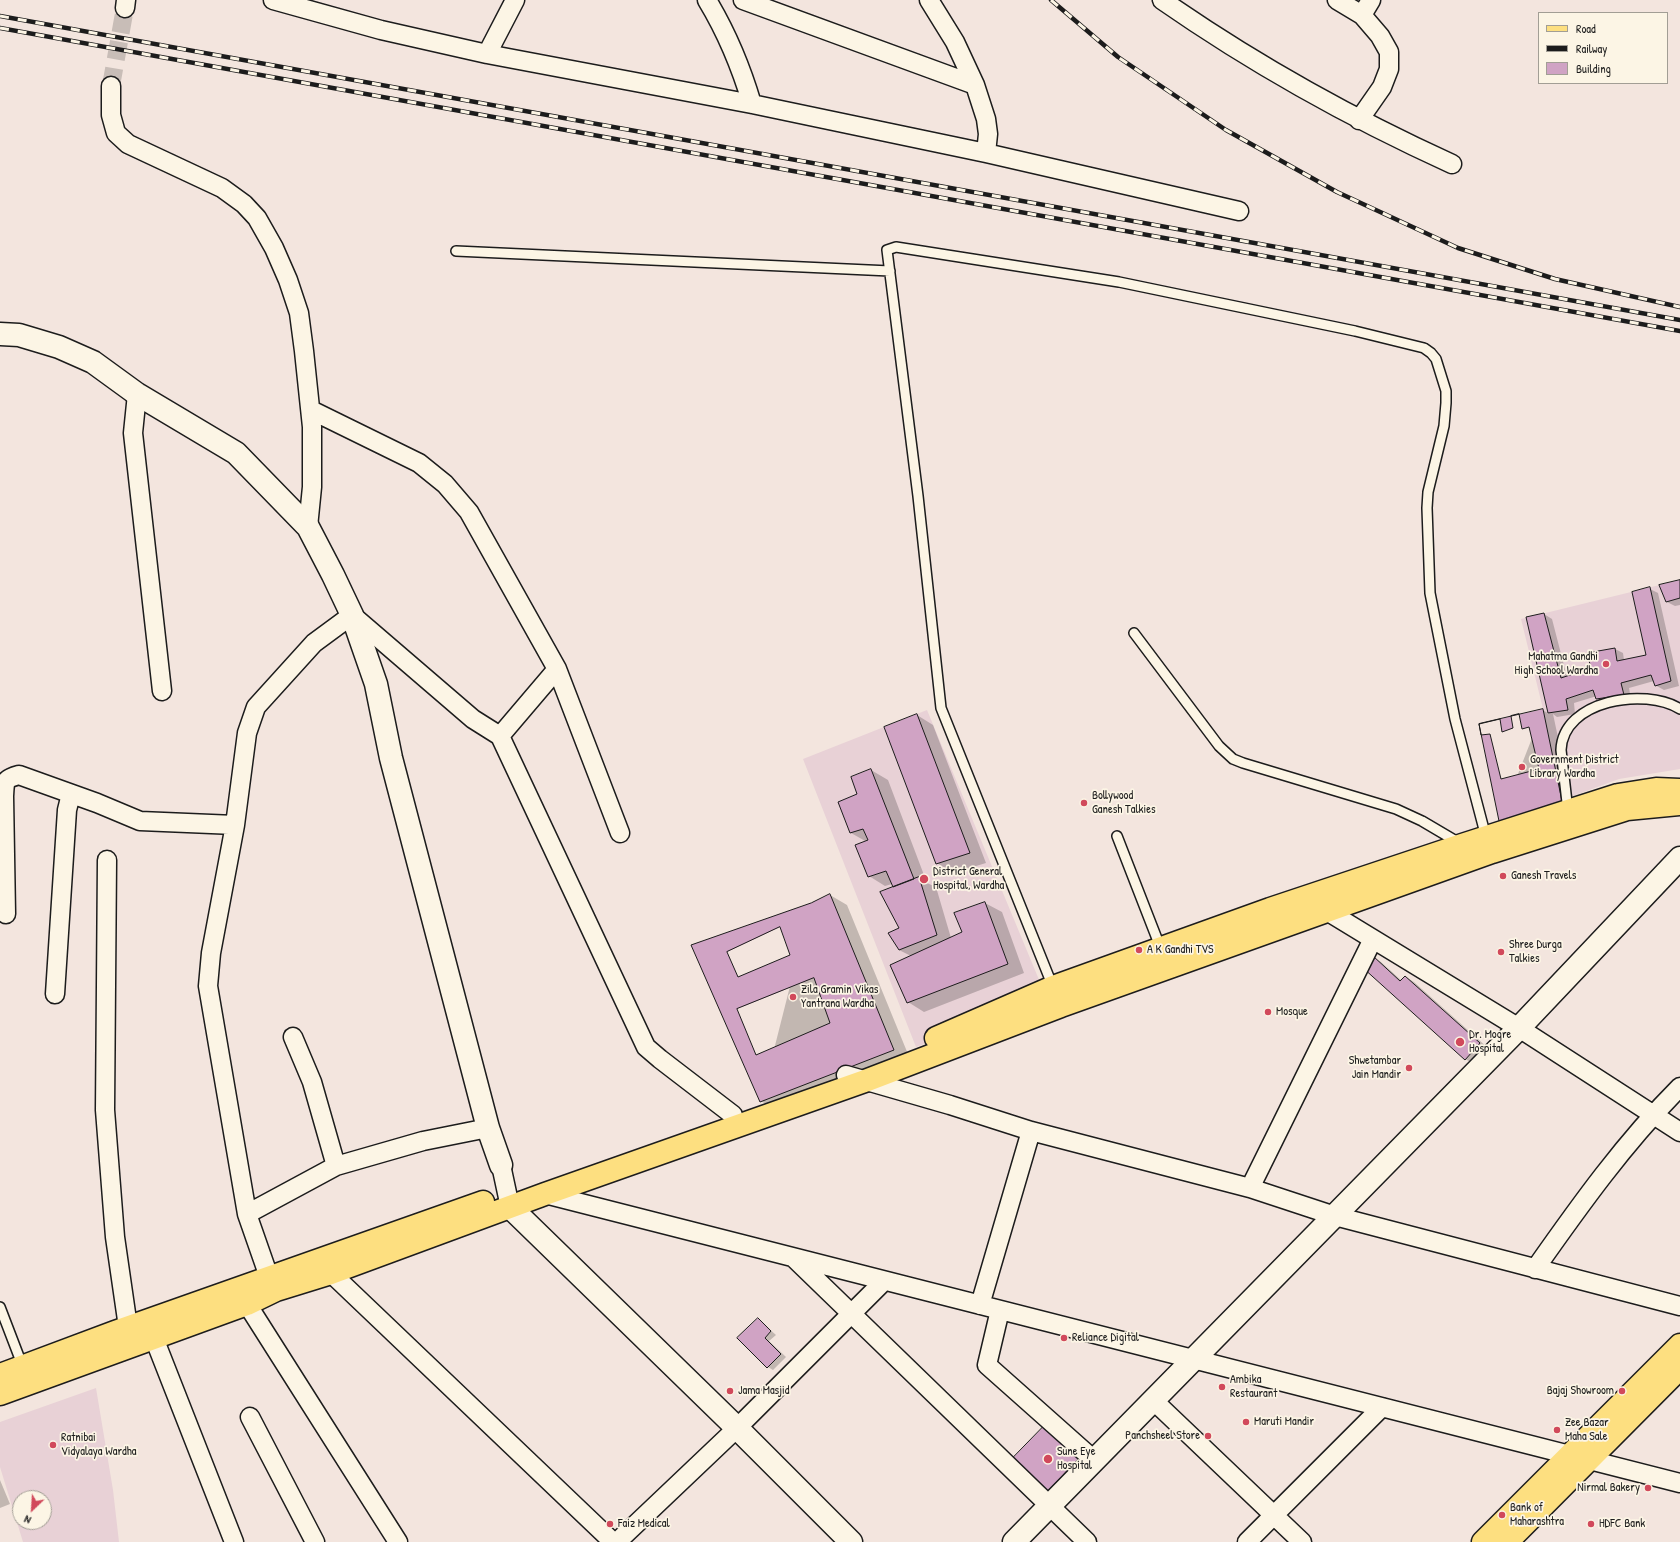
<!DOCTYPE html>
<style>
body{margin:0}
#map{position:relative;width:1680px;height:1542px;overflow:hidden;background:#f3e5de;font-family:"Patrick Hand",sans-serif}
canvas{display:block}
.legend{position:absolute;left:1538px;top:12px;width:130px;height:72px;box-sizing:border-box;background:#fcf5e5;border:1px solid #a29e95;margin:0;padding:5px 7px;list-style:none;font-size:12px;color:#1c1c1c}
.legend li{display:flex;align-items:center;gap:8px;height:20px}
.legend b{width:20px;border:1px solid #a29e95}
.north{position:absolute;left:12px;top:1490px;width:40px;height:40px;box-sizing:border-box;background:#fcf5e5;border:1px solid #a29e95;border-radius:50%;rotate:205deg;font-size:11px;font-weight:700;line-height:16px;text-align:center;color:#1c1c1c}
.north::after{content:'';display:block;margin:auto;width:14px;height:18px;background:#d1495b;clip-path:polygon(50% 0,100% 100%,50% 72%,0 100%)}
</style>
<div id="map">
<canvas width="1680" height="1542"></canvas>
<ul class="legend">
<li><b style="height:5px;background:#fddf80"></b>Road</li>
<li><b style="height:5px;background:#1c1c1c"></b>Railway</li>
<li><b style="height:11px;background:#d0a3c4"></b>Building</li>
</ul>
<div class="north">N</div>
</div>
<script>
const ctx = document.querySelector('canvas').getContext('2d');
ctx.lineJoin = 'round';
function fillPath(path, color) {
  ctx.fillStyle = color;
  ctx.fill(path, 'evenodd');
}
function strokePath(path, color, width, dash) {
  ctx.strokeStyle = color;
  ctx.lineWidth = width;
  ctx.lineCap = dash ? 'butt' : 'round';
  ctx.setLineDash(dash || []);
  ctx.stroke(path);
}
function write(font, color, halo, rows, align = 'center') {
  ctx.font = font + ' "Patrick Hand",sans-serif';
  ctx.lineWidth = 3.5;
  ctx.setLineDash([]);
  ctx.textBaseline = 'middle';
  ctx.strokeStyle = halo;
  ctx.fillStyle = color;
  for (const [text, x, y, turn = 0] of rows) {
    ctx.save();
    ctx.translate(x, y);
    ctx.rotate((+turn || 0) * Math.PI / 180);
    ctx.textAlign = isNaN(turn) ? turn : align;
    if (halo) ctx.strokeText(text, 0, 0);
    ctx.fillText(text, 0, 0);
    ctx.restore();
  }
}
fillPath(new Path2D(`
 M1680 580V769L1619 779 1562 800 1543 709 1521 619Z
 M927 710 1047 999 916 1047 803 759Z
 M96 1388 113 1490 119 1542H23L0 1467V1422ZM20 1498H44V1522H20Z`), '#e8d1d6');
fillPath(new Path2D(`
 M1680 581V605L1675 606 1667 602Z
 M1650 589 1658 593 1679 686 1664 690 1655 685 1654 681 1629 688 1631 699 1606 703 1597 698V696L1574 703 1575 714 1557 717 1553 714 1574 812 1511 826 1500 820 1543 710 1549 714 1528 618 1544 614 1552 619 1567 677 1592 669 1615 649 1623 653 1624 660 1647 656Z
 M917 715 933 725 986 863 953 873 937 863Z
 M871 770 888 780 927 883 936 887 951 938 963 933 985 903 1002 912 1024 973 924 1012 908 1002 911 956 899 950 901 928 894 888 892 884 885 886 869 876 867 842 851 833 839 802 859 795Z
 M830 895 847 905 910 1059 778 1111 761 1101 811 903Z
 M1373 957 1381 962 1402 981 1406 977 1414 982 1488 1048 1474 1064 1465 1059Z
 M758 1319 776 1335 769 1341 786 1357 773 1370 768 1367Z
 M1046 1425 1088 1462 1053 1498 1045 1493Z
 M0 1480 10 1504 0 1508Z`), '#0003');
const building = new Path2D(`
 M1680 580V598L1666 602 1659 585Z
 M1650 587 1671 681 1655 686 1651 675 1621 683 1624 695 1596 699 1593 690 1566 699 1568 710 1548 713 1526 617 1544 613 1561 678 1591 668 1587 653 1615 648 1617 661 1646 655 1632 592Z
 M1543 709 1563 806 1499 821 1479 724Z
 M917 714 970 853 936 864 884 727Z
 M1519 714 1522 729 1529 727 1539 769 1501 779 1490 734 1481 735 1479 724 1500 719 1502 732 1513 728 1511 716Z
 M871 769 914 879 893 887 886 871 868 877 855 845 868 840 863 829 850 833 838 802 857 794 851 777Z
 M919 877 937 935 899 950 888 933 899 928 880 892Z
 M830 894 894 1050 760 1102 691 945 811 903Z
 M985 902 1008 964 907 1003 890 965 962 932 954 913Z
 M780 927 790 955 738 977 727 952Z
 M1373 956 1400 981 1405 976 1480 1043 1465 1060 1362 967Z
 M814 978 830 1023 756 1055 737 1009Z
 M758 1318 771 1331 765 1338 781 1354 767 1368 737 1338Z
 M1046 1424 1080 1457 1045 1494 1010 1461Z`);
fillPath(building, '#d0a3c4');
strokePath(building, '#1c1c1c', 1);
strokePath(new Path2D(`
 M111 86 125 8`), '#c8bdb7', 18, [18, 9]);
const service = new Path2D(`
 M456 251 890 271
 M1134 633 1219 746 1233 759 1243 763 1396 809 1422 821 1461 844
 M1568 811 1561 750C1563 700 1645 687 1680 709
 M1117 836 1161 949
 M1053 987 941 708 918 496 887 250 896 247 1119 282 1355 331 1424 348 1431 353 1436 359 1446 391V403L1444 426 1428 492 1427 508 1430 593 1455 719 1486 837
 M0 1307 23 1367`);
const minor = new Path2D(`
 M273 0 381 30 487 54 752 104 986 153 1239 211
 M707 0C727 33 741 67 752 104
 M743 0 975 85
 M929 0 955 42 975 85 986 119 988 134 986 153
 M1162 0C1254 64 1351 118 1452 164
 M1337 0 1362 15 1380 36 1389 52V69L1382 87 1359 120
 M125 8 126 0
 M1362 15 1371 0
 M487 54 515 0
 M111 86V115L116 133 128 144 222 188 244 204 257 218 274 248 288 280 299 313 304 351 312 427V487L308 527
 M137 394 133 433 162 691
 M311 410 419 463 445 484 469 512 557 669 620 833
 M500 736 646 1047 660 1059 733 1115
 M107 860 105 1110 115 1237 128 1327
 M1327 911 1519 1028 1680 1132
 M6 914 4 796C5 781 4 779 19 775L97 803 140 821 235 825
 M55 994 67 810 71 794
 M293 1037 312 1082 336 1166
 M846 1075 950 1105 1031 1131 1250 1188 1335 1216 1680 1306
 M501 1165 510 1207
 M1250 1188 1373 939
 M545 1194 1680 1483
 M247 1214 336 1166 423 1141 488 1128
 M795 1259 1087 1542
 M1535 1269C1580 1205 1625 1142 1680 1087
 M331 1273 613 1542
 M269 1277 247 1214 208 986 211 953 235 825 247 733 256 707 314 643 352 615 473 719 500 736 557 669
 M247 1304 398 1542
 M980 1305 1031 1131
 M1000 1310 987 1365 1095 1461
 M154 1338 234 1542
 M1154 1401 1302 1542
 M250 1417 315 1542
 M617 1542 737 1428 884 1281
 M1247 1542 1382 1407`);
const tertiary = new Path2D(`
 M0 334 19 335 59 347 93 362 137 394 236 453 308 527 333 575 352 615 376 684 391 758 488 1128 501 1165
 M510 1207 737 1428 851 1542
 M1014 1542 1519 1028 1680 858`);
const primary = new Path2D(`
 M936 1038 1053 987 1270 909 1462 845 1618 795 1656 789 1680 790
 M0 1375 115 1332 483 1202
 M0 1394 247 1304 276 1290 331 1273 545 1194 865 1081 1061 1006 1492 852 1627 809 1680 804
 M1483 1542 1680 1345
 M1507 1542 1680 1368`);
strokePath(service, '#1c1c1c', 12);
strokePath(minor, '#1c1c1c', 21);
strokePath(tertiary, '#1c1c1c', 25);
strokePath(primary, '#1c1c1c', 25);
strokePath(service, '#fcf5e5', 9);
strokePath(minor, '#fcf5e5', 18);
strokePath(tertiary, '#fcf5e5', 22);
strokePath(primary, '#fddf80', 22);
const rail = new Path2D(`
 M1051 0 1118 57 1226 130 1337 192 1458 248 1555 279 1680 307
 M0 16 1680 320
 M0 28 1680 331`);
strokePath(rail, '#1c1c1c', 4.5);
strokePath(rail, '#fcf5e5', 3, [9]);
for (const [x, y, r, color] of [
 [1606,664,4,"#d1495b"],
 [1522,767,4,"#d1495b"],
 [1084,803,4,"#d1495b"],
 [1503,876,4,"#d1495b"],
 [924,879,5,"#d1495b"],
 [1139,950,4,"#d1495b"],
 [1501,952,4,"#d1495b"],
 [793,997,4,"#d1495b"],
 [1268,1012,4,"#d1495b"],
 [1460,1042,5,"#d1495b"],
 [1409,1068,4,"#d1495b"],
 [1064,1338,4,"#d1495b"],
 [1222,1387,4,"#d1495b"],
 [730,1391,4,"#d1495b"],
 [1622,1391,4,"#d1495b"],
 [1246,1422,4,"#d1495b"],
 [1557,1430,4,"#d1495b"],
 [1208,1436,4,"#d1495b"],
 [53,1445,4,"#d1495b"],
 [1048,1459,5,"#d1495b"],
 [1648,1488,4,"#d1495b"],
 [1502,1515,4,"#d1495b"],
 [610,1524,4,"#d1495b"],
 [1591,1524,4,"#d1495b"]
]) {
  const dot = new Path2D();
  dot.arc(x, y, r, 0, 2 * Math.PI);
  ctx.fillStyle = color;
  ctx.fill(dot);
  strokePath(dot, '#fcf5e5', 1.5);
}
write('12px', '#1c1c1c', '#fcf5e5', [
 ["Mahatma Gandhi",1598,657,"right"],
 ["High School Wardha",1598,671,"right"],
 ["Government District",1530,760],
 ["Library Wardha",1530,774],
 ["Bollywood",1092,796],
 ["Ganesh Talkies",1092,810],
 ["District General",933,872],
 ["Hospital, Wardha",933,886],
 ["Ganesh Travels",1511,876],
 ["Shree Durga",1509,945],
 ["Talkies",1509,959],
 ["A K Gandhi TVS",1147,950],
 ["Zila Gramin Vikas",801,990],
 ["Yantrana Wardha",801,1004],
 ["Mosque",1276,1012],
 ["Dr. Mogre",1469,1035],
 ["Hospital",1469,1049],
 ["Shwetambar",1401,1061,"right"],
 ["Jain Mandir",1401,1075,"right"],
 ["Reliance Digital",1072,1338],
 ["Ambika",1230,1380],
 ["Restaurant",1230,1394],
 ["Jama Masjid",738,1391],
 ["Bajaj Showroom",1614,1391,"right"],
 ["Maruti Mandir",1254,1422],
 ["Zee Bazar",1565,1423],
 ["Maha Sale",1565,1437],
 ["Panchsheel Store",1200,1436,"right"],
 ["Ratnibai",61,1438],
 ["Vidyalaya Wardha",61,1452],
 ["Sune Eye",1057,1452],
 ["Hospital",1057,1466],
 ["Nirmal Bakery",1640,1488,"right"],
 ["Bank of",1510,1508],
 ["Maharashtra",1510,1522],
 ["Faiz Medical",618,1524],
 ["HDFC Bank",1599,1524]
], 'left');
</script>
